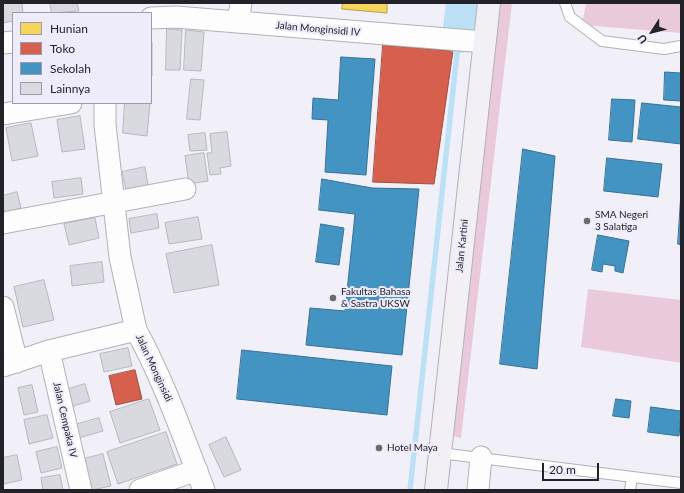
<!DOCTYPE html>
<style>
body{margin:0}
#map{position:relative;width:684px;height:493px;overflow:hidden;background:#f1f0f8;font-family:Lato,sans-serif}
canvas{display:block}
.frame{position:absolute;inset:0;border:4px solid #232228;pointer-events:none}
.legend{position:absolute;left:12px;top:12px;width:140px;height:92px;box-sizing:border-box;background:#eeecfb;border:1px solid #9d9ba7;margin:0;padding:5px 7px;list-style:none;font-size:12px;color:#232228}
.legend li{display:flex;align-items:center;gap:8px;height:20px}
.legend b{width:20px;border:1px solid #9d9ba7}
.north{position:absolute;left:632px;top:12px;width:40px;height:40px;-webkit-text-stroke:3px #eeecfb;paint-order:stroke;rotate:234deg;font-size:11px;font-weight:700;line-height:16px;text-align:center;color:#232228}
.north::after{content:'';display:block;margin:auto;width:14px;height:18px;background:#232228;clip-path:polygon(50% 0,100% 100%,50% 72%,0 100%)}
.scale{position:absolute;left:542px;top:463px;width:57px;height:18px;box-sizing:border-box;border:2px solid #232228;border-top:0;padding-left:5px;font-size:12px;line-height:14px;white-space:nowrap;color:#232228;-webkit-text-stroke:3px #eeecfb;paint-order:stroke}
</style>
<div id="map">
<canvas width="684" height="493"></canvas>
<div class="frame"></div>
<ul class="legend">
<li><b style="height:11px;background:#f6d55c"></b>Hunian</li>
<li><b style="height:11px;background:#d6604d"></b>Toko</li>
<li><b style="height:11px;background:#4393c3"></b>Sekolah</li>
<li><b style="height:11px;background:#d9dae0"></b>Lainnya</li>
</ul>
<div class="north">U</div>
<div class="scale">20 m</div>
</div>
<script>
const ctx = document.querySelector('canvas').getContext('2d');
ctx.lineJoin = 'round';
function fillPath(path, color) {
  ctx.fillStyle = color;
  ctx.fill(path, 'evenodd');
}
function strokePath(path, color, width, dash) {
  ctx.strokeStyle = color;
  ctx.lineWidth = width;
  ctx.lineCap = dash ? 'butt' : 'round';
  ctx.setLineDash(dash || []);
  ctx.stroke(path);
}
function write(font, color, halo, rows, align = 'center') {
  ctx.font = font + ' Lato,sans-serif';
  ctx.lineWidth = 4;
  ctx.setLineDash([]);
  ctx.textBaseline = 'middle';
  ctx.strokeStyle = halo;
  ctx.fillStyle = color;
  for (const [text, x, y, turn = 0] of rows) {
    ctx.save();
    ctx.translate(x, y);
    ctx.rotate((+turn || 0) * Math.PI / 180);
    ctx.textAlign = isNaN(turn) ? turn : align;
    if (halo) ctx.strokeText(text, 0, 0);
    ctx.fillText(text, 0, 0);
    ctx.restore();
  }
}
fillPath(new Path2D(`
 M496 3H512L461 438 449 435Z
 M586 3H681V33L582 25Z
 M588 289 681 300V363L581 347Z`), '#e9c9da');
const homes = new Path2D(`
 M343 3H387V13L342 9Z`);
fillPath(homes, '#f6d55c');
strokePath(homes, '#b79f4c', 1);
const shops = new Path2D(`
 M383 45 453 51 434 184 373 182Z
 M135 370 142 399 116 405 109 376Z`);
fillPath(shops, '#d6604d');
strokePath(shops, '#a04d42', 1);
const schools = new Path2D(`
 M341 57 375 59 366 175 325 172 328 120 312 119 313 98 338 100Z
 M665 72 681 73V101L664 100Z
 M612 99 635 100 632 142 609 140Z
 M642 103 681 107V144L638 139Z
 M523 149 555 156 537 369 500 364Z
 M607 158 662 164 658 197 604 191Z
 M322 179 372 188 419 189 402 355 306 345 310 308 345 311 355 214 319 210Z
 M681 192V245L678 244Z
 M321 224 344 228 339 265 316 262Z
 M598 235 629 241 623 273 615 271V266L603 264 602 272 592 270Z
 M242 350 392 366 387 415 237 399Z
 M616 399 631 401 629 418 613 416Z
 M651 407 681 411 679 436 648 432Z`);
fillPath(schools, '#4393c3');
strokePath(schools, '#397194', 1);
strokePath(new Path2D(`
 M410 490 458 44`), '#bce1f6', 5.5);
strokePath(new Path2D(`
 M459 36 463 3`), '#bce1f6', 34);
const building = new Path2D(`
 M3 3H22L23 13H13V21L3 23Z
 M50 3H77L79 11 52 13Z
 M167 29 182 30 180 70H166Z
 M186 30 204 32 201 71 184 70Z
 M151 42H152V76H151Z
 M191 79 204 80 200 120 187 119Z
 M125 103H150L147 136 123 133Z
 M80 116 85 149 62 152 57 120Z
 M31 123 38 156 12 161 6 128Z
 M227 132 231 166 220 168 221 174 210 175 207 153H212L210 134Z
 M205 133 207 150 190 151 188 135Z
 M204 153 208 181 189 184 185 156Z
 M145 167 148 186 126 190 122 172Z
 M81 178 83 194 54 198 52 182Z
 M17 192 21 208 4 213 3 196Z
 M157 214 159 228 131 233 129 219Z
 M198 217 202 239 169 244 165 223Z
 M95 218 99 238 69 245 64 224Z
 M212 245 219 285 174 293 166 254Z
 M102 262 104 282 72 286 70 266Z
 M44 280 54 320 23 327 14 287Z
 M128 348 132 366 104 372 100 354Z
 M85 384 90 401 67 408 62 391Z
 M32 385 38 412 24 415 18 388Z
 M149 399 160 430 120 443 110 412Z
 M47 415 53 438 29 444 24 420Z
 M99 418 103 431 75 439 71 426Z
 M166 432 177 464 118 484 107 452Z
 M226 437 241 470 224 477 209 445Z
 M57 447 62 468 41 473 36 452Z
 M103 454 111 486 92 490 84 459Z
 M17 455 22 480 3 484V458Z
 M60 475 63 490H43L41 478Z`);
fillPath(building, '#d9dae0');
strokePath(building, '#b7b7be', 1);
const service = new Path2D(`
 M565 3 570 17 602 41 664 49 681 46
 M440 453 681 483
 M630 490 632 477`);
const minor = new Path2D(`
 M151 18 176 17 485 42
 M238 22 241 3
 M3 43 13 42
 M105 103V125L120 257 136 330
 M3 114 71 103
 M3 223 185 189
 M3 307 17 362
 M49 351 81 490
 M3 366 49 351 136 330C164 381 183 436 204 490
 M140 490 197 470
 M478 490 481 457`);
const secondary = new Path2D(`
 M436 490 489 3`);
strokePath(service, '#b2b1b7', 12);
strokePath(minor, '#b2b1b7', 23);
strokePath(secondary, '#b2b1b7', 24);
strokePath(service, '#fdfdfe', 10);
strokePath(minor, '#fdfdfe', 21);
strokePath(secondary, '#f3f0f5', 22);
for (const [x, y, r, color] of [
 [587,221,4,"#6b6a71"],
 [333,298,4,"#6b6a71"],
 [379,448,4,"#6b6a71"]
]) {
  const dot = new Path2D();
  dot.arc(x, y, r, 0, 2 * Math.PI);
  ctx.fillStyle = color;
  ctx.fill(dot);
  strokePath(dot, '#eeecfb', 1.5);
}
write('10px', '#232228', '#eeecfb', [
 ["Jalan Monginsidi IV",318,29,5],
 ["Jalan Kartini",462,246,-84],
 ["Jalan Monginsidi",154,368,65],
 ["Jalan Cempaka IV",65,420,77]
]);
write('10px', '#232228', '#eeecfb', [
 ["SMA Negeri",595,215],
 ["3 Salatiga",595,227],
 ["Fakultas Bahasa",341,292],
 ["& Sastra UKSW",341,304],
 ["Hotel Maya",387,448]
], 'left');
</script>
